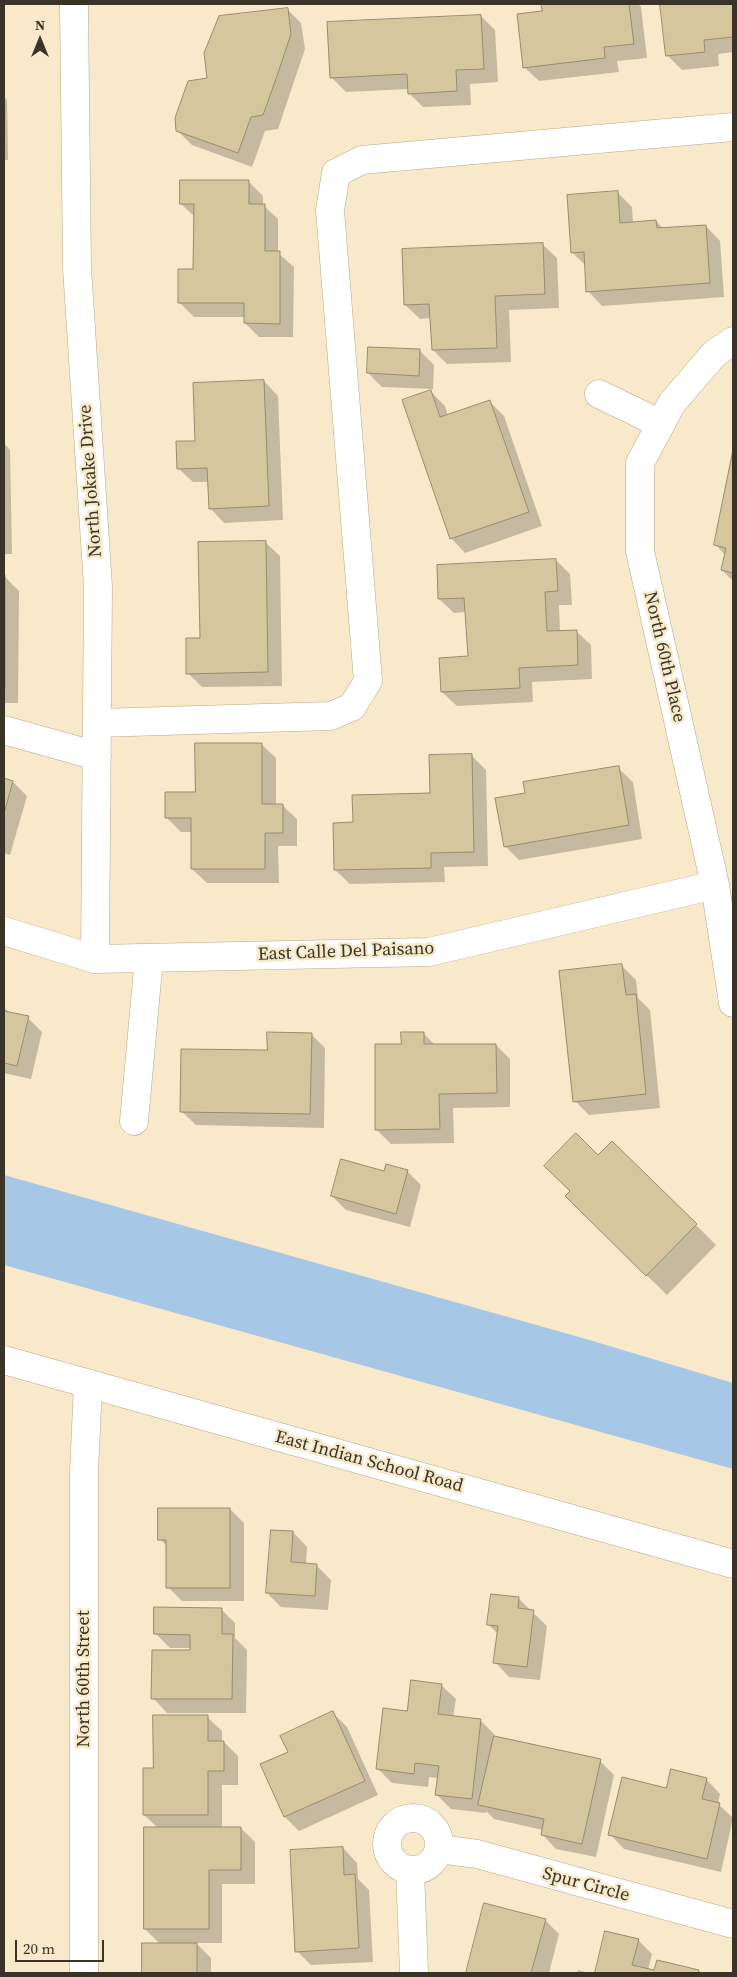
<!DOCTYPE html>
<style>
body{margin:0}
#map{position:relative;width:737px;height:1977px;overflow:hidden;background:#f7e9c9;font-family:"Source Serif 4",serif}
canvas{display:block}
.frame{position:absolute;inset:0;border:5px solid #393427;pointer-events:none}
.north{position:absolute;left:15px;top:15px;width:50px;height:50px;-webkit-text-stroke:4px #f7e9c9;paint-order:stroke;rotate:0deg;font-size:14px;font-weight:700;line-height:20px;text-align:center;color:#393427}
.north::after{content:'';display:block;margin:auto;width:18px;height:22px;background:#393427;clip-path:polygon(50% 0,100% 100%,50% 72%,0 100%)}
.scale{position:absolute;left:15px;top:1940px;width:89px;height:22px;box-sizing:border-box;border:2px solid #393427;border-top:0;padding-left:6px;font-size:15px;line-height:18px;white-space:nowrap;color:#393427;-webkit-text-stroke:4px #f7e9c9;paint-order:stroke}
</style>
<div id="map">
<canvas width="737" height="1977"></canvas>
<div class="frame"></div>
<div class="north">N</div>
<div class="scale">20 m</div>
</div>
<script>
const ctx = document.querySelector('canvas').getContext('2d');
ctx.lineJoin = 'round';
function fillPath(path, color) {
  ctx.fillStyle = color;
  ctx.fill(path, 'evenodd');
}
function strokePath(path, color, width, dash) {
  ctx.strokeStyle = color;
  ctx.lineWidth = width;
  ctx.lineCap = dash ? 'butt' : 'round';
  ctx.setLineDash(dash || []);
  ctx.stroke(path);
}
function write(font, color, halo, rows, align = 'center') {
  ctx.font = font + ' "Source Serif 4",serif';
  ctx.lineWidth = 5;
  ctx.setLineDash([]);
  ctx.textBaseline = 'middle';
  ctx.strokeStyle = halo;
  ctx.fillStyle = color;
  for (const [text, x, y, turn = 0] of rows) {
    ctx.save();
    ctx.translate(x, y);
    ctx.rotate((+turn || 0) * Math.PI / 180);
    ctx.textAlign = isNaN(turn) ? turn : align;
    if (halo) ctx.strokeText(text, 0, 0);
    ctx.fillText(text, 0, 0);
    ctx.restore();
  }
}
fillPath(new Path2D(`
 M4 1175 586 1339 733 1383V1469L4 1265Z`), '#a6c8e6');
fillPath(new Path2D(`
 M542 4H638L641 7 647 58 617 61 619 72 539 81 524 67 543 12Z
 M662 4H733V52L718 54 719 66 682 70 668 56Z
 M287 9 301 23 305 49 278 129 265 131 252 167 192 145 178 131 209 80Z
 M481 16 495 30 498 82 470 84 471 105 423 107 409 93V89L346 92 332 78Z
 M4 97 7 100 8 160H4Z
 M249 182 263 196V205L278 219V253L294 267 293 337H259L245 323V317H194L179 302 195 270V217L181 204Z
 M618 193 632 207 633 223 656 221 664 229 706 226 720 241 724 297 602 306 588 291 586 266 572 252Z
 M542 244 557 258 559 308 509 310 511 362 447 364 433 350 431 318 420 319 405 305Z
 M420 351 434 365 433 389 382 387 368 373Z
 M264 381 278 396 283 520 224 523 210 508 209 482H193L178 468 197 442Z
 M431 392 445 406 448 416 490 402 504 416 542 526 465 553 451 538Z
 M4 443 10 450 12 554H4Z
 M733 458V581L722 570 725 555 716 545Z
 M265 542 280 556 282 686 202 687 188 673 201 639Z
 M556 560 570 574 572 605H559L560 632 576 631 591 645 592 679 532 682 533 702 457 706 442 692 469 658 466 612 454 613 439 599Z
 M4 576 19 591 18 703H4Z
 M261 744 276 758V805H282L297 819V846H278L279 883H207L192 869V832H181L166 817Z
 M471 755 486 770 488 866 444 867 445 882 350 884 335 870 354 824 432 794Z
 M618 768 633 782 642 839 519 860 505 846 526 794Z
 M4 779 13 782 27 796 10 855 4 853Z
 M622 966 636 980 638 998 650 1010 660 1108 589 1115 575 1101Z
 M4 1007 10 1014 28 1018 42 1032 31 1079 4 1073Z
 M311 1034 325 1048 324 1128 196 1125 181 1111Z
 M424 1034 435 1045H496L510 1059V1107L453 1108 454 1143 391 1144 376 1129 402 1045Z
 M598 1157 696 1225 716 1245 667 1295 587 1217Z
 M407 1171 421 1185 410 1227 346 1210 332 1196 385 1172Z
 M4 1496 5 1497V1531H4Z
 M230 1509 244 1523V1601H182L168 1587V1547L160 1539Z
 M293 1532 307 1547 306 1565H316L331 1580 328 1610 281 1607 267 1593Z
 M519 1599 547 1626 540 1680 509 1677 495 1662 498 1634 488 1624Z
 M221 1609 235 1623V1638L247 1650 246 1713H167L153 1698 192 1652V1648H170L156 1634Z
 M441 1685 456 1699 453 1717 480 1720 495 1735 494 1738 600 1761 614 1775 596 1857 556 1849 542 1834 543 1830 494 1819 486 1811V1813L451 1809 437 1795 438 1778 429 1777 428 1787 392 1783 378 1769 408 1712Z
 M333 1713 347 1727 378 1795 299 1831 285 1817 261 1765 290 1753Z
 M207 1717 222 1731V1742H224L238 1756V1785H222V1828H241L255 1842V1884H222V1943H196L211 1958V1973H143V1944H160L145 1929 158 1828 144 1815 154 1769Z
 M706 1779 720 1794 718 1804 733 1818 721 1872 624 1849 610 1834 667 1790Z
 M343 1848 357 1863 358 1879 369 1890 373 1962 311 1965 297 1951Z
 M485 1905 545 1920 559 1934 549 1973H467Z
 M606 1932 638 1940 652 1954 648 1970 699 1971 701 1973H596Z
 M578 1970 589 1973H577Z`), '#0003');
const building = new Path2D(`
 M541 4H629L634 44 604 47 605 58 523 68 517 14 542 11Z
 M660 4H733V37L704 40 705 52 666 56Z
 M288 8 291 34 277 76 263 115 251 117 238 153 176 131 175 118 188 81 207 78 204 53 219 16Z
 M481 15 484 69 456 70 457 91 408 94 407 74 330 78 327 22Z
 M180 180H249V204H265V251H280V324L244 323V303H178V269H193L194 204H180Z
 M618 191 620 223 656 220 657 228 706 225 710 283 586 292 584 252 571 253 567 195Z
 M543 243 545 294 495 296 497 348 432 350 429 304 404 305 402 249Z
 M368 347 420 349 419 376 367 373Z
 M264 380 269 506 209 509 207 468 177 469 176 441H195L193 383Z
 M431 390 440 417 490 400 529 512 450 539 402 400Z
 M733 450V573L721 570 726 548 714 545Z
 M266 541 268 672 186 674V638H200L198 542Z
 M556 559 558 591 545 592 547 631 577 630 578 665 519 668 520 688 441 692 439 658 468 656 464 598 438 599 437 565Z
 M4 575H5V689H4Z
 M195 743H262V804H283V833H265V869H191V818H165V792H195Z
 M472 754 474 852 431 853V868L334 870 333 823 353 822 352 795 430 793 429 755Z
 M619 766 629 825 504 847 495 798 525 793 523 782Z
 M4 778 13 781 4 814Z
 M622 964 626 995 636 994 646 1094 573 1102 559 971Z
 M4 1011 29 1016 17 1066 4 1063Z
 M267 1032 312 1033 310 1114 180 1112 181 1049 267 1050Z
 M401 1032H424V1044H496L497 1093 439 1094 440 1129 375 1130V1044H401Z
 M576 1133 598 1155 612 1141 697 1224 646 1276 565 1196 570 1191 544 1166Z
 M341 1159 384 1171 386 1164 408 1170 396 1214 331 1196Z
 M158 1508H230V1588H166V1540H158Z
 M271 1530 293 1531 291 1562 317 1564 315 1596 266 1593Z
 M491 1594 519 1597 518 1608 534 1610 527 1667 493 1663 498 1626 487 1625Z
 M154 1607 222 1608V1634H233L232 1699H151L152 1650H190V1635L154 1634Z
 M411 1680 442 1684 438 1714 481 1719 472 1799 435 1795 439 1766 415 1763 414 1774 376 1769 383 1708 407 1711Z
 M333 1711 365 1781 284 1817 260 1764 288 1752 280 1736Z
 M153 1715H208V1741H224V1771H208V1815H143V1768H153Z
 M494 1736 601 1759 582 1844 541 1835 544 1819 478 1805Z
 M671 1769 707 1778 702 1799 720 1803 707 1859 608 1835 622 1777 666 1788Z
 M144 1827H241V1870H209V1929H144Z
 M343 1847 344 1875 355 1874 359 1948 295 1952 290 1850Z
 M484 1903 546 1919 531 1973H466Z
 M605 1931 639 1939 632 1965 654 1970 657 1960 699 1970 698 1973H595Z
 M142 1943H197V1973H142Z`);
fillPath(building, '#d6c69e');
strokePath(building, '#988c6e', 1);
const minor = new Path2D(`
 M74 4 77 268 98 587 95 959
 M733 341 715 353 672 403 640 463V551L715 885 733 1003
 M599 394 661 424
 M97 723 331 716 352 707 368 681 330 210 336 173 362 160 733 127
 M4 730 97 756
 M4 931 95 959 429 952 715 885
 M134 1121 149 958
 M387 1844a26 26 0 1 1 52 0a26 26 0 1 1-52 0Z
 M439 1849 477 1854 733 1924
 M410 1871 414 1973
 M84 1973V1472L88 1384`);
const major = new Path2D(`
 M4 1360 733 1564`);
strokePath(minor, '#b6a98b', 29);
strokePath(major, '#b6a98b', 29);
strokePath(minor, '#fff', 28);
strokePath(major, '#fff', 28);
write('18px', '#393427', '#f7e9c9', [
 ["North Jokake Drive",91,481,-94],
 ["North 60th Place",664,657,77],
 ["East Calle Del Paisano",346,952,-2],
 ["East Indian School Road",369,1462,15],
 ["North 60th Street",84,1679,-90],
 ["Spur Circle",586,1885,15]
]);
</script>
